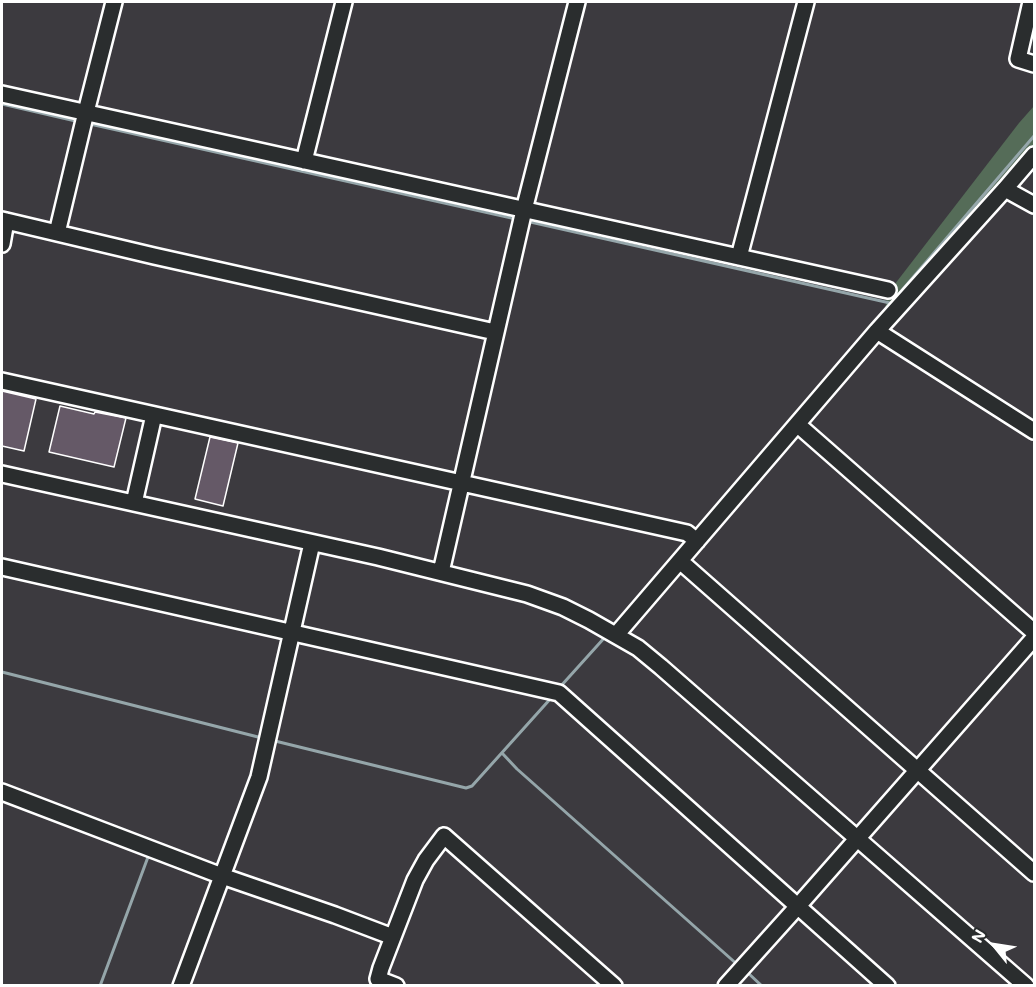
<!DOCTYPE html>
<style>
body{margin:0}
#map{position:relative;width:1036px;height:987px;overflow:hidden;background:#3c3a3f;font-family:Mali,sans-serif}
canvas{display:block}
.frame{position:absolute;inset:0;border:3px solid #fff;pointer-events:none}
.north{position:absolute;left:964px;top:915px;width:60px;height:60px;-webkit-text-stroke:4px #2a2d2e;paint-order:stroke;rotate:300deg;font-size:16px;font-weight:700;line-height:24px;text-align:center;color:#fff}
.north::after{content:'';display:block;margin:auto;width:21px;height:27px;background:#fff;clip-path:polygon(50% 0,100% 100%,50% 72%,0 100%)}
</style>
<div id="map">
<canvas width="1036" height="987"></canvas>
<div class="frame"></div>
<div class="north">N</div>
</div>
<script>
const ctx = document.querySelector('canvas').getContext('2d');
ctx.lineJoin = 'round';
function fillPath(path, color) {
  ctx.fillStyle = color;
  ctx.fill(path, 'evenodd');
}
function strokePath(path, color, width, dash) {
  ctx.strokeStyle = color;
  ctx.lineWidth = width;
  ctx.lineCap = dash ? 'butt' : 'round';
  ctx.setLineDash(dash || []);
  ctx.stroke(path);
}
fillPath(new Path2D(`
 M1034 106V155L906 295 885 309 888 293 1019 123Z`), '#556c58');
strokePath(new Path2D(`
 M2 104 80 122
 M90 124 516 219
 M526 221 890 303
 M862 337 1034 136
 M2 672 262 738
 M560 687 606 636
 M271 740 466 788 472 786 552 697
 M502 753 517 769 739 966
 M747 972 762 986
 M100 986 148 857`), '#95a6aa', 3);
const building = new Path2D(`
 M2 391 36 399 24 451 2 446Z
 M60 406 94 414 95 412 126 418 114 467 49 452Z
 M210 437 238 443 223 506 195 499Z`);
fillPath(building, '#655967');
strokePath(building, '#fff', 1.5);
const minor = new Path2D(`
 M1031 2 1018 59 1034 64
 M2 94 888 290
 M304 161 344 2
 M1005 189 1034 205
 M2 220 154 256 495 332
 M57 233 86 112 114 2
 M2 244 6 221
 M739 257 806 2
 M877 331 1034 431
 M2 381 687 533 697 541
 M797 424 1034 632
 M2 474 378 557 527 594 563 607 589 620 638 648 661 667 1026 986
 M134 503 154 415
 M680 561 1034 873
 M2 567 559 693 887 986
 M441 572 524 210 577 2
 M616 635 877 331 1005 189 1034 155
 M2 792 222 876 335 915 393 937
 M181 986 259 777 312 543
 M396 986 378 979 381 968 415 880 426 860 444 836 614 986
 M726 986 798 906 1034 638`);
strokePath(minor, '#fff', 20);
strokePath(minor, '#2a2d2e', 15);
</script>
